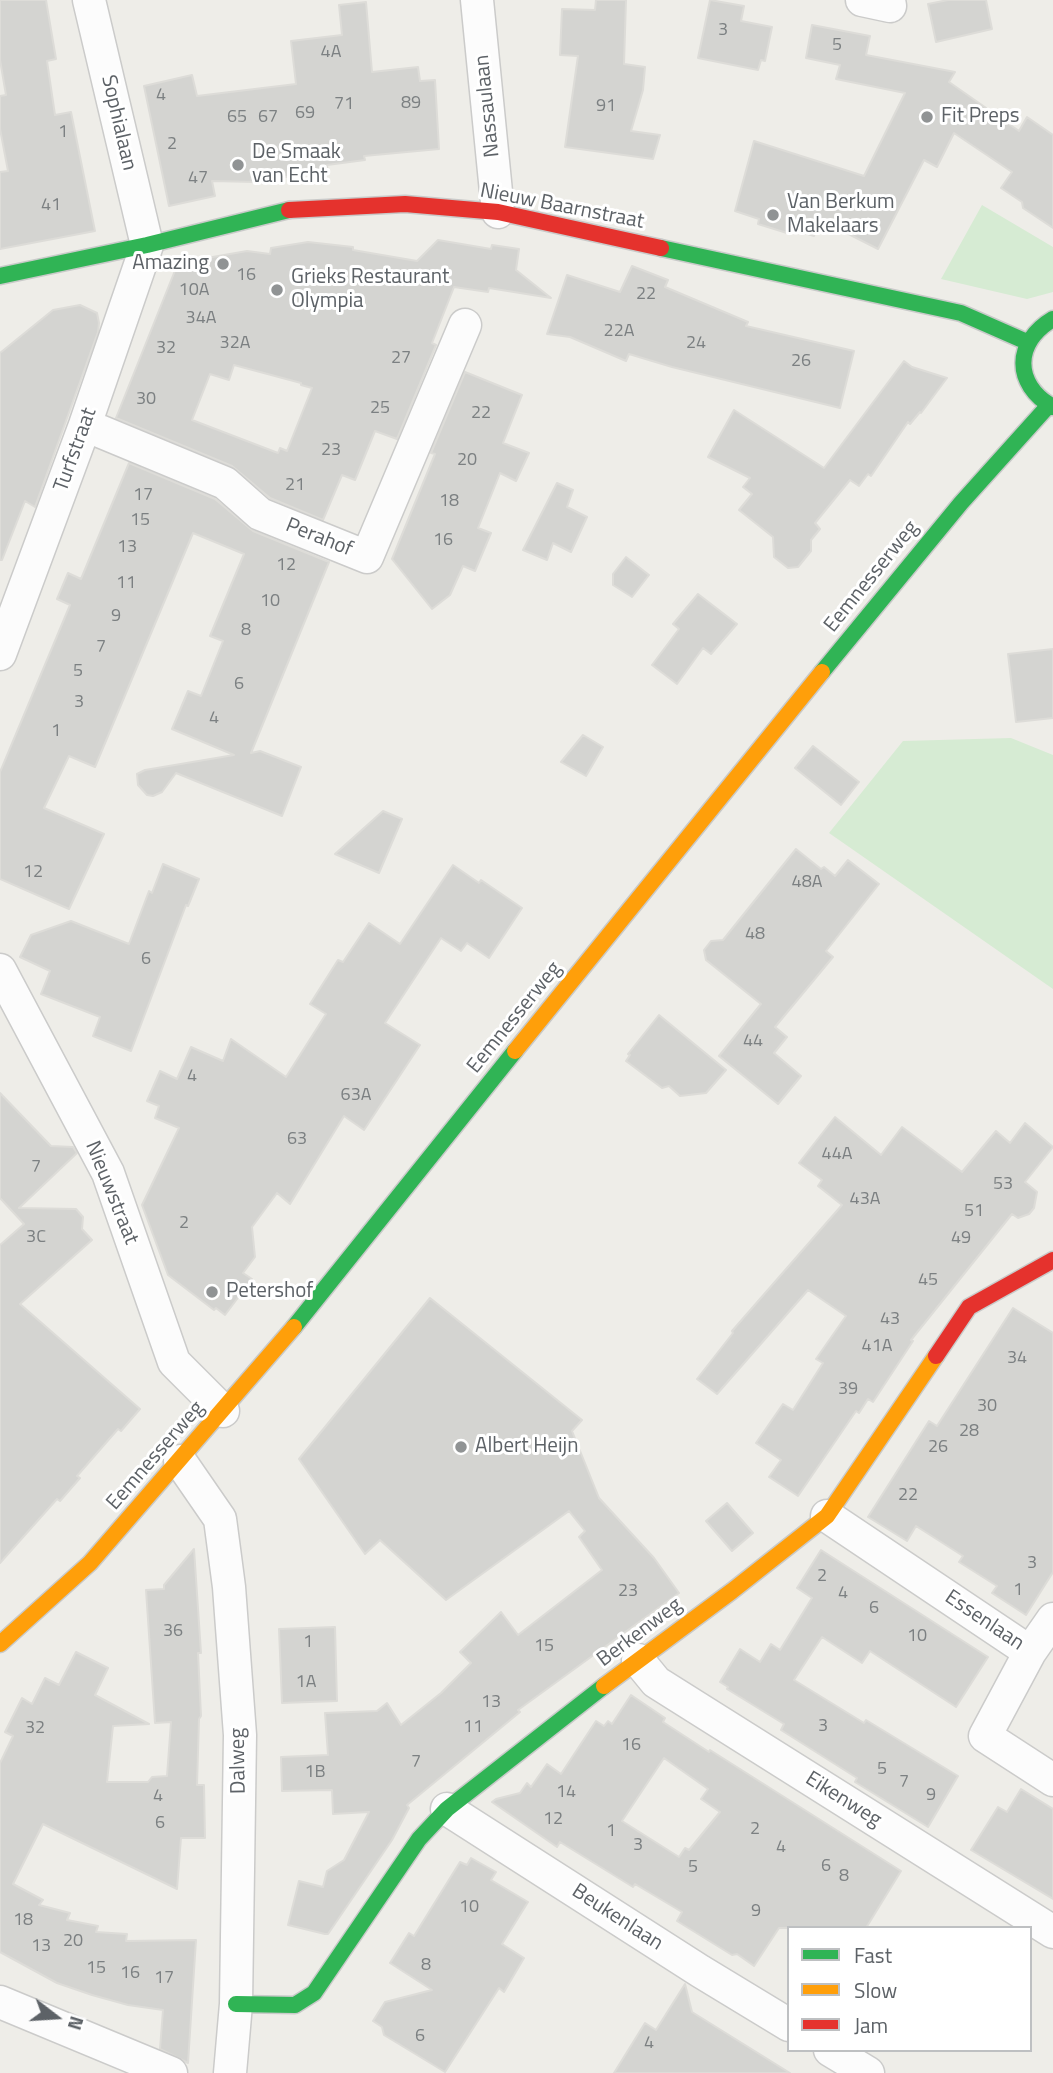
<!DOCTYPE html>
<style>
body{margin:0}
#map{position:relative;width:1053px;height:2073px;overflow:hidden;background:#eeede8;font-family:"Titillium Web",sans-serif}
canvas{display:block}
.legend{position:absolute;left:787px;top:1926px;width:245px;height:126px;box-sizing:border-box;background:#fff;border:2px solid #bec0c2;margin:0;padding:9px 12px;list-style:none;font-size:21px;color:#5d6267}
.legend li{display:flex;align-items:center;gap:14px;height:35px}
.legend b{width:35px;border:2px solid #bec0c2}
.north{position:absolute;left:21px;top:1982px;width:70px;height:70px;-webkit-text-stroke:5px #fff;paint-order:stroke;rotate:107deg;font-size:19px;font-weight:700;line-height:28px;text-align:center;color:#5d6267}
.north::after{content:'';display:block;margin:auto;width:24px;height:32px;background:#5d6267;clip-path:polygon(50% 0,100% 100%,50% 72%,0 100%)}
</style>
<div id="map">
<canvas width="1053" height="2073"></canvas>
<ul class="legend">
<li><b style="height:9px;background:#30b455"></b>Fast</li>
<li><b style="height:9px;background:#ff9f0a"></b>Slow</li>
<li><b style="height:9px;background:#e5322d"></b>Jam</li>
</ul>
<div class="north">N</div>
</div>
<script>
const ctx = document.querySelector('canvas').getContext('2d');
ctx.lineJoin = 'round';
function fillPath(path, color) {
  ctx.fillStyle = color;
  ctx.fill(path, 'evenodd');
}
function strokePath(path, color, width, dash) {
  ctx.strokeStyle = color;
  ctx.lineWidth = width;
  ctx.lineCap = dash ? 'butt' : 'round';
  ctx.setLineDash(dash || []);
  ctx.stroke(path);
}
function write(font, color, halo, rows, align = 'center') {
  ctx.font = font + ' "Titillium Web",sans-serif';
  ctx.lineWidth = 6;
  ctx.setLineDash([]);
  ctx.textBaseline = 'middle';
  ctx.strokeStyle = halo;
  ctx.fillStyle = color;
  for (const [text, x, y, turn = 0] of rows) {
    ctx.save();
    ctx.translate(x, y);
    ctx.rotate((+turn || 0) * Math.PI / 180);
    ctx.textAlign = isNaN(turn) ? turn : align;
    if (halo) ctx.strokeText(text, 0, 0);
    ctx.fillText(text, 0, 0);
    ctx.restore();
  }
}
fillPath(new Path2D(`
 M982 205 1053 247V292L1027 299 941 279Z
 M1011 738 1053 755V989L829 833 903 741Z`), '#d6ebd3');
const building = new Path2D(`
 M0 0H46L56 59 47 61 55 115 71 112 95 231 0 249V172L8 171 0 129V96L6 95 0 60Z
 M596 0H626L624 64 645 67 643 90 631 131 660 135 653 159 565 147 578 56 560 55 562 9 595 10Z
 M710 0 744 6 741 21 772 27 765 61 761 60 758 70 698 58Z
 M948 0H986L992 29 936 42 928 4Z
 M366 2 372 72 418 67 420 81 435 80 439 149 364 156 365 160 327 165 328 173 291 172 292 177 254 176 255 182 212 181 215 196 169 206 144 86 192 75 197 96 296 84 291 41 342 35 339 5Z
 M812 25 870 36 866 55 955 72 949 82 1019 131 1027 117 1053 135V228L1023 208 1022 202 1001 188 1012 172 954 133 937 167 924 160 878 249 819 219 814 236 789 228 787 233 758 224 759 219 735 211 754 141 864 176 905 93 836 79 840 65 806 58Z
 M438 240 491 249 492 245 519 249 516 270 551 298 489 288 488 292 454 287 432 343 436 345 397 439 375 431 355 480 342 475 323 520 270 498 232 466 116 418 176 268 184 262 247 251 270 254 271 248 308 242 353 247V250L417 261ZM234 365 301 383V385L312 388 287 451 280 448 278 453 192 420 210 374 229 380Z
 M632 266 668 280 665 287 748 322 746 326 854 351 840 408 672 367 629 354 626 361 570 337 547 334 567 275 620 292Z
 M80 305 97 313 99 323 98 332 35 507 25 501 2 560H0V353L53 310Z
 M904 361 912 367 947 378 921 413 920 412 910 424 908 422 871 476 868 474 859 486 850 480 815 523 820 529 811 540V551L798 567 788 568 774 557 773 537 739 510 752 494 743 487 750 478 708 457 734 410 824 468Z
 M465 372 522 395 503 443 529 453 516 481 500 473 478 528 491 533 475 571 463 566 450 595 432 609 392 559 435 454 431 453Z
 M129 463 215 499 253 531 329 562 251 753 260 751 301 767 282 816 176 773 162 792 153 796 147 795 138 785 137 774 145 770 234 755 172 729 188 691 201 696 223 641 210 636 244 554 193 533 95 767 69 756 44 808 104 834 69 909 0 879V772L70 605 57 599 68 573 81 579Z
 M557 483 573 490 567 507 587 517 571 552 553 543 547 560 523 550Z
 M626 557 649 575 632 597 613 585V574Z
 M698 594 737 624 711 654 703 648 677 684 652 665 679 629 673 624Z
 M1053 649V718L1016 722 1008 654Z
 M583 735 603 747 586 776 561 762Z
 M813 746 859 782 841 805 795 768Z
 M383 811 402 819 379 873 335 854Z
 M796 849 821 869 824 867 835 876 848 860 879 884 826 951 833 957 775 1027 787 1037 774 1053 801 1076 778 1104 719 1056 761 1004 706 960 704 950 711 941 723 940Z
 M163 864 199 879 188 906 186 905 131 1051 93 1036 100 1017 41 994 50 971 20 957 31 935 71 921 129 944 149 891 152 893Z
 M453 865 479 883 481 880 522 908 489 958 467 943 461 951 441 938 385 1023 420 1045 364 1130 344 1116 290 1204 277 1193 252 1227 255 1257 243 1273 252 1279 225 1315 216 1308 214 1310 168 1275 142 1205 179 1128 155 1118 159 1106 147 1101 160 1071 177 1079 191 1047 223 1061 231 1039 286 1077 326 1014 310 1004 338 960 343 962 369 923 400 944Z
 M659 1015 726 1070 706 1093 680 1096 669 1086 662 1088 626 1061 630 1055 628 1054Z
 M0 1093 51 1146 73 1147 77 1153 19 1208 76 1209 83 1217 82 1229 92 1240 20 1304 140 1409 121 1431 118 1429 77 1476 80 1478 60 1501 57 1499 0 1563V1245L24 1224 0 1198Z
 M835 1117 881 1155 902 1127 962 1172 996 1131 1010 1143 1025 1123 1053 1147 1025 1182 1037 1192 1034 1208 1029 1214 1018 1218 1012 1214 911 1340 913 1341 873 1402 868 1399 859 1413 856 1411 798 1496 769 1477 781 1460 756 1443 783 1404 793 1410 823 1363 816 1359 846 1316 808 1290 717 1394 697 1379 733 1333 732 1331 842 1205 818 1186 822 1180 799 1163Z
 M430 1298 582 1420 572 1431 599 1498 654 1558 679 1593 518 1710 520 1712 407 1805 409 1808 392 1840 328 1934H325L288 1925 299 1881 323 1887 327 1871 344 1860 369 1812 333 1814 332 1790 282 1791 281 1757 328 1755 325 1713 377 1711 387 1703 401 1725 441 1693 471 1663 460 1652 501 1612 518 1635 602 1570 579 1537 585 1531 569 1511 446 1600 380 1540 365 1554 299 1459Z
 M1013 1308 1053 1333V1572L1026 1615 992 1593 997 1586 959 1562 963 1556 916 1526 907 1541 868 1517 929 1421 937 1426Z
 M727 1503 753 1533 732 1551 706 1521Z
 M194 1549 201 1653H198L201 1716 199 1719 197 1785H204L205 1838H181L177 1889 43 1824 13 1884 43 1900 39 1905 70 1913 67 1920 98 1926 96 1932 127 1934 126 1941 196 1940 188 2063 160 2049 163 2010 128 2005 92 1995 57 1983 0 1952V1763L13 1736 5 1732 22 1698 32 1704 45 1678 59 1685 76 1652 108 1668 95 1695 149 1724 113 1726 107 1782H148L152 1777 167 1776 171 1722 155 1723 146 1590 164 1589V1585Z
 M821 1550 988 1657 956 1707 870 1651 862 1663 822 1637 794 1680 864 1723 866 1720 958 1776 928 1827 855 1782 857 1778 781 1730 784 1724 727 1689 728 1687 720 1682 740 1649 760 1662 771 1644 780 1650 812 1598 797 1588Z
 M335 1627 337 1701 282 1703 279 1629Z
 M631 1695 665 1718 663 1722 709 1752 710 1750 901 1871 866 1928H779L754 1966 737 1954 732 1955 677 1921 682 1912 635 1884 633 1887 560 1842 557 1847 492 1802 496 1799 520 1793 527 1783 531 1787 547 1764 561 1774 596 1721 604 1726 608 1721 612 1724ZM664 1758 708 1789 701 1799 720 1812 689 1850 685 1848 679 1857 622 1821Z
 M1021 1789 1053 1809V1899L971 1850 998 1807 1007 1812Z
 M471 1858 496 1872 491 1880 528 1902 502 1944 524 1958 504 1992 499 1988 445 2072 384 2035 382 2027 373 2021 385 2002 432 1990 390 1963 409 1933 414 1936 460 1862 467 1865Z
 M685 1984 692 2012 790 2073H614L645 2023 656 2030Z`);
fillPath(building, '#d4d4d1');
strokePath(building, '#dddcd8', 2);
const street = new Path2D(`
 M477 0 498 212
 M862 0 890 6 889 0
 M85 425 225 483 260 514 367 557 465 325
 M0 654 85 425 147 245 89 0
 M0 970 108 1173 174 1362 223 1411
 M180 1461 220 1519 229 1587 240 1735 236 2004 230 2073
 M827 1516 1030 1652 985 1736 1053 1780
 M1030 1652 1053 1619
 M638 1660 656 1682 1053 1932
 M447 1809 700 1971 789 2025
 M0 2002 171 2073
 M830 2050 868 2073`);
const fast = new Path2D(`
 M661 248 961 313 1027 342
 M0 276 147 245 289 210
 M1053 319C1014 342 1013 384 1053 407
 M822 672 961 503 1049 405
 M294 1327 515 1051
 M236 2004 295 2005 314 1993 419 1839 447 1809 604 1686`);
const slow = new Path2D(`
 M515 1051 822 672
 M0 1644 90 1563 294 1327
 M604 1686 732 1591 827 1516 936 1356`);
const jam = new Path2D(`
 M289 210 405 204 498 212 661 248
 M936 1356 969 1307 1053 1260`);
strokePath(street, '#cbcbca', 35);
strokePath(fast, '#c9cac9', 19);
strokePath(slow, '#c9cac9', 19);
strokePath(jam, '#c9cac9', 19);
strokePath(street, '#fcfcfc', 32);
strokePath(fast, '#30b455', 16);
strokePath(slow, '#ff9f0a', 16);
strokePath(jam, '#e5322d', 16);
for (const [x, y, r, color] of [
 [927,117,7,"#909394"],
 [238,165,7,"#909394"],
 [773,215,7,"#909394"],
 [223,264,7,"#909394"],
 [277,290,7,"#909394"],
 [212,1292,7,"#909394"],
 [461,1447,7,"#909394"]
]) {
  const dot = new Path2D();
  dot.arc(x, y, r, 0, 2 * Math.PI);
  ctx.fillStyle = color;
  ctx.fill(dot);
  strokePath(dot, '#fff', 2.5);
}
write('18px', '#7c8082', null, [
 ["3",723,31],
 ["5",837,46],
 ["4A",331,53],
 ["4",161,96],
 ["89",411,104],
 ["71",344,105],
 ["91",606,107],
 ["69",305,114],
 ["65",237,118],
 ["67",268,118],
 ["1",63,133],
 ["2",172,145],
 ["47",198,179],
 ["41",51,206],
 ["16",246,276],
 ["10A",194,291],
 ["22",646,295],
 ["34A",201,319],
 ["22A",619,332],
 ["32A",235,344],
 ["24",696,344],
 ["32",166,349],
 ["27",401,359],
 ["26",801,362],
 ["30",146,400],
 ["25",380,409],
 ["22",481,414],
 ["23",331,451],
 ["20",467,461],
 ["21",295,486],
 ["17",143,496],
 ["18",449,502],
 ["15",140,521],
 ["16",443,541],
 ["13",127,548],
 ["12",286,566],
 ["11",126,584],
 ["10",270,602],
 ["9",116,617],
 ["8",246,631],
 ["7",101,648],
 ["5",78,672],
 ["6",239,685],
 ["3",79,703],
 ["4",214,719],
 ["1",56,732],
 ["12",33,873],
 ["48A",807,883],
 ["48",755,935],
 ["6",146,960],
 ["44",753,1042],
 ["4",192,1077],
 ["63A",356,1096],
 ["63",297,1140],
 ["44A",837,1155],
 ["7",36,1168],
 ["53",1003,1185],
 ["43A",865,1200],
 ["51",974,1212],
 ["2",184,1224],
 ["3C",36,1238],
 ["49",961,1239],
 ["45",928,1281],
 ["43",890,1320],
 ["41A",877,1347],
 ["34",1017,1359],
 ["39",848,1390],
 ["30",987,1407],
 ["28",969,1432],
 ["26",938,1448],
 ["22",908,1496],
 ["3",1032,1564],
 ["2",822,1577],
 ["1",1018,1591],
 ["23",628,1592],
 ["4",843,1594],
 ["6",874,1609],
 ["36",173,1632],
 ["10",917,1637],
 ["1",308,1643],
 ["15",544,1647],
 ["1A",306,1683],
 ["13",491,1703],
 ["3",823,1727],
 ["11",473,1728],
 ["32",35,1729],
 ["16",631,1746],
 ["7",416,1763],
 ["5",882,1770],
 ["1B",315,1773],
 ["7",904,1783],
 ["14",566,1793],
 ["9",931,1796],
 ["4",158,1797],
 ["12",553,1820],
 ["6",160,1824],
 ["2",755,1830],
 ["1",611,1832],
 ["3",638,1846],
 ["4",781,1848],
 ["6",826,1867],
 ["5",693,1868],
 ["8",844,1877],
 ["10",469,1908],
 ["9",756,1912],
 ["18",23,1921],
 ["20",73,1942],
 ["13",41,1947],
 ["8",426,1966],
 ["15",96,1969],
 ["16",130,1974],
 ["17",164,1979],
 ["6",420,2037],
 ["4",649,2044]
]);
write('21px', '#5d6267', '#fff', [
 ["Nassaulaan",488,106,-96],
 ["Sophialaan",118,123,77],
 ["Nieuw Baarnstraat",562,207,11],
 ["Turfstraat",76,450,-70],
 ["Perahof",319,538,22],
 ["Eemnesserweg",872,577,-51],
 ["Eemnesserweg",515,1018,-51],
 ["Nieuwstraat",111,1193,68],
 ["Eemnesserweg",156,1456,-49],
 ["Essenlaan",984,1621,34],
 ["Berkenweg",640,1633,-37],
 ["Dalweg",239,1761,-91],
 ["Eikenweg",843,1800,32],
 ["Beukenlaan",617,1918,33]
]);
write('21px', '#5d6267', '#fff', [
 ["Fit Preps",941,117],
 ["De Smaak",252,153],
 ["van Echt",252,177],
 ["Van Berkum",787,203],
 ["Makelaars",787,227],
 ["Amazing",209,264,"right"],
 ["Grieks Restaurant",291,278],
 ["Olympia",291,302],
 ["Petershof",226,1292],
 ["Albert Heijn",475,1447]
], 'left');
</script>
